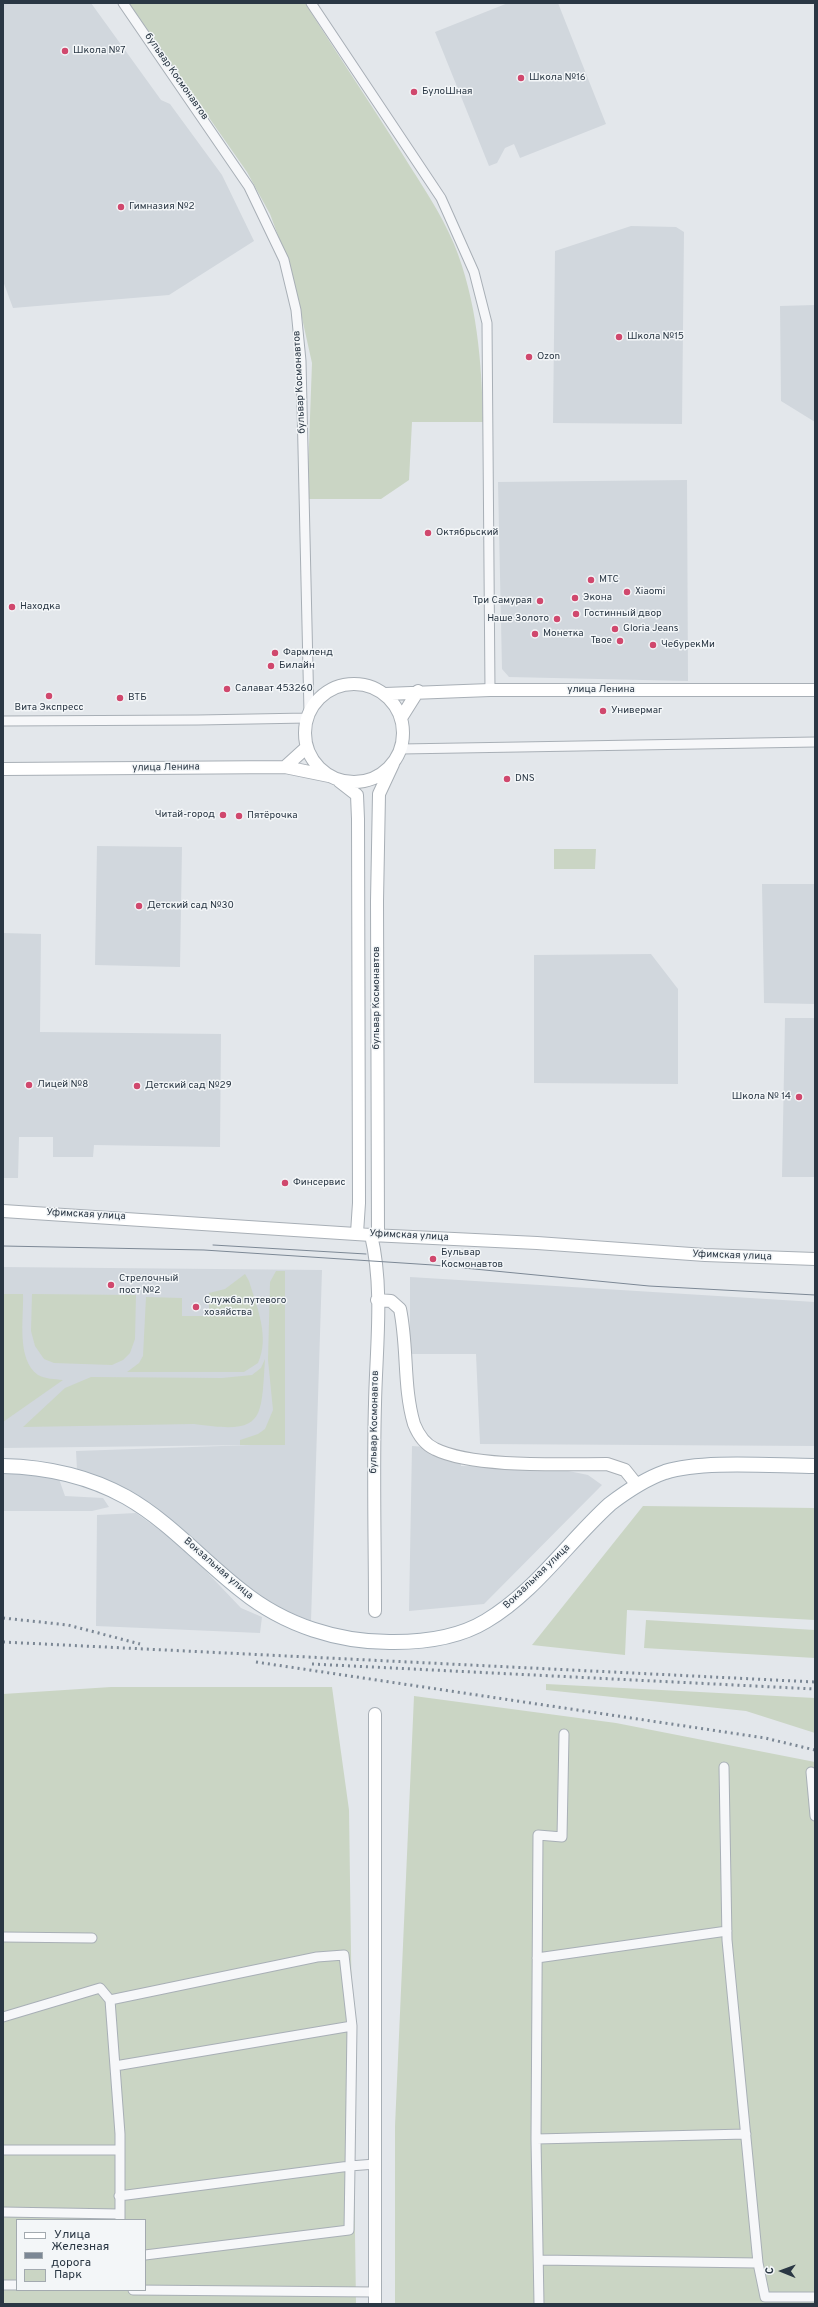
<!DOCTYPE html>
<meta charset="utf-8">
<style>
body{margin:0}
#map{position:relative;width:818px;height:2307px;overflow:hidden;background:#e3e7eb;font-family:Overpass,sans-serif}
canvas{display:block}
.frame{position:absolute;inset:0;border:4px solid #2a3744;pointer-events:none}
.legend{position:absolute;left:16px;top:2219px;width:130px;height:72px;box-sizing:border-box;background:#f3f6f8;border:1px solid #a3aab0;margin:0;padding:5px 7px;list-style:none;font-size:12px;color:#2a3744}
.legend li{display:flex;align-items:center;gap:8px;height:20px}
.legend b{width:20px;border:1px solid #a3aab0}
.north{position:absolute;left:762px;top:2251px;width:40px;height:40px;-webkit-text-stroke:3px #f3f6f8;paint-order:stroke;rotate:271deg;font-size:11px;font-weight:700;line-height:16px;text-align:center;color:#2a3744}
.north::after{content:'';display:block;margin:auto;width:14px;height:18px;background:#2a3744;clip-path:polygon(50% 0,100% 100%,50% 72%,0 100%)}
</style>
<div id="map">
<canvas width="818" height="2307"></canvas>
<div class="frame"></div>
<ul class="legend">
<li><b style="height:5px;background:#fff"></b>Улица</li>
<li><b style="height:5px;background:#7c8895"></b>Железная дорога</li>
<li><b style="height:11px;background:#cad5c4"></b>Парк</li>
</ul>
<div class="north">С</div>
</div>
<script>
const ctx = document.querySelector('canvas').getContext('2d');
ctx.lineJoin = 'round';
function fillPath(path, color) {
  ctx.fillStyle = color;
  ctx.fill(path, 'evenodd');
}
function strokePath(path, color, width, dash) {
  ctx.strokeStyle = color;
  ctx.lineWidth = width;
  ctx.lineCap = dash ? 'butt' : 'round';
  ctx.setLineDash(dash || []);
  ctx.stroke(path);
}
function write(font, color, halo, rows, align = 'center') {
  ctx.font = font + ' Overpass,sans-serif';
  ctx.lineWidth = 3;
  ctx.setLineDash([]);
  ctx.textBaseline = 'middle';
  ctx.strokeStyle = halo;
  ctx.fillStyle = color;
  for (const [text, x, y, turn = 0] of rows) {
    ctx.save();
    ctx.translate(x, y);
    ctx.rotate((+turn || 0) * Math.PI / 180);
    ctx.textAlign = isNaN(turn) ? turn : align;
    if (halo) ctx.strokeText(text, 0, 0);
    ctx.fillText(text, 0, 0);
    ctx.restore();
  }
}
fillPath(new Path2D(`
 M3 3H91L161 100 170 104 222 175 254 241 169 295 13 308 3 281Z
 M508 3H558L606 124 520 158 514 144 505 148 497 163 489 166 435 32Z
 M631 226 676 227 684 232 682 424 553 423 555 251Z
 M815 305V422L781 401 780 306Z
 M687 480 688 681 509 677 502 669 498 482Z
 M97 846 182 847 180 967 95 965Z
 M762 884H815V1004L764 1003Z
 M3 933 41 934 40 1032 221 1034 220 1147 94 1145 93 1157H53V1137H19L18 1178H3Z
 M651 954 678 989V1084L534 1083V955Z
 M785 1018H815V1177H782Z
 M3 1267 322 1270 311 1621 268 1604 130 1493 77 1470 76 1451 251 1445 3 1448Z
 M410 1277 815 1302V1446L480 1444 476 1354H410Z
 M412 1446 440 1448 461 1454V1466L549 1467 588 1475 602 1485 484 1604 409 1611Z
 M3 1473H39L59 1479 65 1496 103 1498 109 1507 92 1511H3Z
 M136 1513 183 1547 241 1608 262 1617 260 1633 96 1626 97 1515Z`), '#d1d7dd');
fillPath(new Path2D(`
 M129 3H305C337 54 371 104 403 155 421 184 441 213 454 244 477 300 482 363 483 422H412L409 480 381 499H307L312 363 292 273 270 214 247 172Z
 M554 849H596L595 869H554Z
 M276 1271H285V1445H240V1440L258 1434 265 1429 273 1410 268 1360 270 1282Z
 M245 1274 249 1281C257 1307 270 1337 258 1363L244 1372H127L139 1363 143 1356 146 1297 182 1298V1316H209V1293L225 1289Z
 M3 1294H23C24 1318 16 1359 38 1375 45 1379 55 1379 63 1380L3 1422Z
 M32 1294 136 1295 135 1339 130 1353 123 1360 112 1365 54 1363 44 1359 35 1346 31 1331Z
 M265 1359C261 1422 264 1434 194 1424L23 1427 65 1388 91 1377 222 1378 252 1375 261 1368Z
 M643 1506 815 1508V1620L627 1610 625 1655 532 1645Z
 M646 1620 815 1630V1658L644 1648Z
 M546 1684 815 1698V1733L746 1711 546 1690Z
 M111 1687H332L349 1810 356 2304H3V1694ZM17 2220H145V2290H17Z
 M414 1696 616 1723 815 1762V2304H395V2126Z`), '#cad5c4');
const street = new Path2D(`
 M123 3 249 187 284 260 296 310 301 361 309 713
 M311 3 441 198 474 272 487 323 490 690
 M3 721 198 720 307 718
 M401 749 815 742
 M724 1767 727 1940 758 2263 765 2297H815
 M811 1772 815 1816
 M3 1937 92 1938
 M537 1958 727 1931
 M110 2000 120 2134V2220
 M3 2017 100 1988 110 2000 317 1957 344 1955 352 2026 350 2166 119 2196
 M115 2066 352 2026
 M536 2139 746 2134
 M3 2150H119
 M3 2212 119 2214
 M145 2255 349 2230 350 2166 375 2164
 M539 2260 758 2263
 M3 2285H17
 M133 2290 375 2292
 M539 2304 536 2139 538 1835 562 1837 564 1734`);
const secondary = new Path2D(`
 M305 733a49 49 0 1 1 98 0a49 49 0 1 1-98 0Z
 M385 694 490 690H815
 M401 718 418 691
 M285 767 307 747
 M3 769 285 767 329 776
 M339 781 357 795 358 819 359 1203 357 1233
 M3 1211 371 1235 537 1243 705 1255 815 1259
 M371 1235C384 1289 376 1349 375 1404 373 1473 375 1542 375 1611
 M378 1235 377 901 379 794 393 764
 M377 1300 391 1301 400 1309C408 1347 403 1387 414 1424 418 1434 424 1444 435 1449 473 1468 562 1464 607 1464L625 1470 637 1485
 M375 1714V2304`);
const primary = new Path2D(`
 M3 1466C46 1467 88 1476 126 1497 170 1522 202 1560 242 1591 284 1625 339 1643 394 1642 426 1642 458 1638 486 1621 535 1592 568 1542 610 1504 627 1491 645 1479 665 1472 703 1460 774 1466 815 1466`);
strokePath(street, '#a8afb6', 11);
strokePath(secondary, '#a8afb6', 14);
strokePath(primary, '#a2adb7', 16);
strokePath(street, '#f6f7f9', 9);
strokePath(secondary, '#fff', 12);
strokePath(primary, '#fff', 14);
strokePath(new Path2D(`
 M213 1245 366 1254
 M3 1246 204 1250 433 1265 649 1286 815 1295`), '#7c8895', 1);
strokePath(new Path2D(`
 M3 1618 68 1625 140 1644
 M3 1642 815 1682
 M256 1662 765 1738 815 1750
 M312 1664 815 1689`), '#7c8895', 3, [2, 4]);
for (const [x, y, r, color] of [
 [65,51,4,"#d0486d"],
 [521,78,4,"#d0486d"],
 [414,92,4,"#d0486d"],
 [121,207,4,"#d0486d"],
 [619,337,4,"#d0486d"],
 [529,357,4,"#d0486d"],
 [428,533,4,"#d0486d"],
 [591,580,4,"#d0486d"],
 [627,592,4,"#d0486d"],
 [575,598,4,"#d0486d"],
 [540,601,4,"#d0486d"],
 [12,607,4,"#d0486d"],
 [576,614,4,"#d0486d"],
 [557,619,4,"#d0486d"],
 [615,629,4,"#d0486d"],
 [535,634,4,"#d0486d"],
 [620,641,4,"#d0486d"],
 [653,645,4,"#d0486d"],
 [275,653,4,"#d0486d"],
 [271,666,4,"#d0486d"],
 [227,689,4,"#d0486d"],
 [49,696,4,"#d0486d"],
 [120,698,4,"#d0486d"],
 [603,711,4,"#d0486d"],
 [507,779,4,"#d0486d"],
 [223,815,4,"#d0486d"],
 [239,816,4,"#d0486d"],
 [139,906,4,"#d0486d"],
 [29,1085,4,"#d0486d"],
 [137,1086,4,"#d0486d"],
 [799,1097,4,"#d0486d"],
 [285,1183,4,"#d0486d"],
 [433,1259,4,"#d0486d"],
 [111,1285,4,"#d0486d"],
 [196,1307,4,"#d0486d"]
]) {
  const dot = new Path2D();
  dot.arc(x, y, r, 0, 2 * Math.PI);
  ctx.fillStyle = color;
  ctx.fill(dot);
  strokePath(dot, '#f3f6f8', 1.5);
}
write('10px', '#2a3744', '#f3f6f8', [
 ["Школа №7",73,51],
 ["Школа №16",529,78],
 ["БулоШная",422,92],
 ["Гимназия №2",129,207],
 ["Школа №15",627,337],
 ["Ozon",537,357],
 ["Октябрьский",436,533],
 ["МТС",599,580],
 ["Xiaomi",635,592],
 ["Экона",583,598],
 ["Три Самурая",532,601,"right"],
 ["Находка",20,607],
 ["Гостинный двор",584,614],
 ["Наше Золото",549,619,"right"],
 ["Gloria Jeans",623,629],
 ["Монетка",543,634],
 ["Твое",612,641,"right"],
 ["ЧебурекМи",661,645],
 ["Фармленд",283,653],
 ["Билайн",279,666],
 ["Салават 453260",235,689],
 ["ВТБ",128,698],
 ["Вита Экспресс",49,708,"center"],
 ["Универмаг",611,711],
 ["DNS",515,779],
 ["Читай-город",215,815,"right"],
 ["Пятёрочка",247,816],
 ["Детский сад №30",147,906],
 ["Лицей №8",37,1085],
 ["Детский сад №29",145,1086],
 ["Школа № 14",791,1097,"right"],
 ["Финсервис",293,1183],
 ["Бульвар",441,1253],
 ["Космонавтов",441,1265],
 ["Стрелочный",119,1279],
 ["пост №2",119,1291],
 ["Служба путевого",204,1301],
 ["хозяйства",204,1313]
], 'left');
write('10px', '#2a3744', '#f3f6f8', [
 ["бульвар Космонавтов",176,77,55],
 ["бульвар Космонавтов",300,382,-93],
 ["улица Ленина",601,690],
 ["улица Ленина",166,768,-1],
 ["бульвар Космонавтов",377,998,-90],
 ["Уфимская улица",86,1215,3],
 ["Уфимская улица",409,1236,3],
 ["Уфимская улица",732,1256,2],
 ["бульвар Космонавтов",375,1422,-89],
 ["Вокзальная улица",218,1569,41],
 ["Вокзальная улица",537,1577,-44]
]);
</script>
